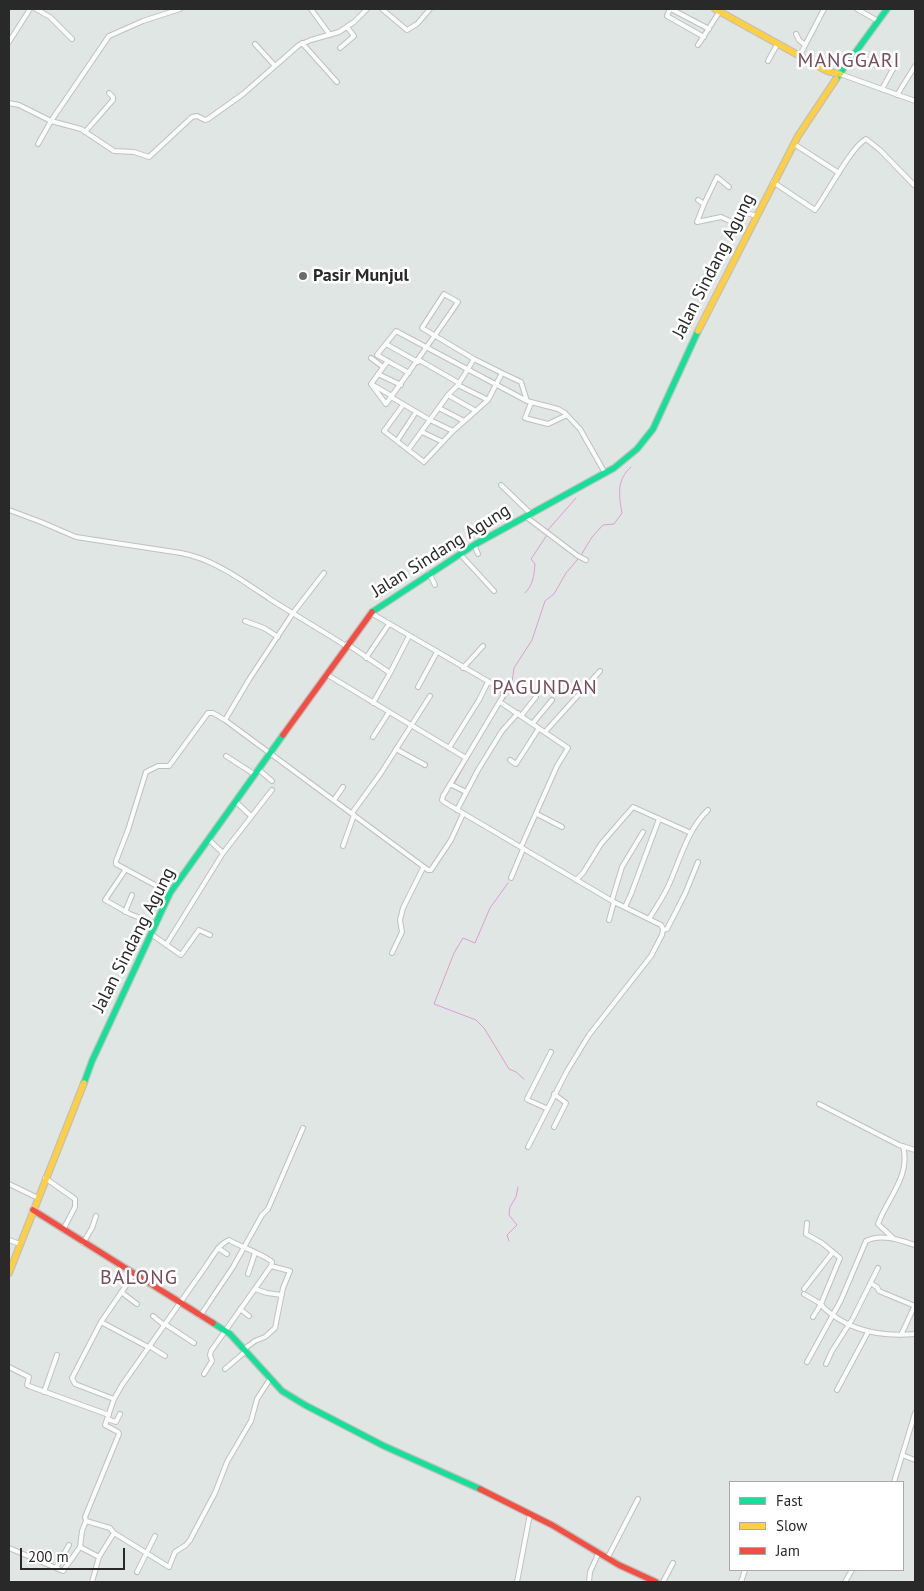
<!DOCTYPE html>
<style>
body{margin:0}
#map{position:relative;width:924px;height:1591px;overflow:hidden;background:#e0e6e3;font-family:"PT Sans",sans-serif}
canvas{display:block}
.frame{position:absolute;inset:0;border:10px solid #292929;pointer-events:none}
.legend{position:absolute;left:729px;top:1481px;width:175px;height:90px;box-sizing:border-box;background:#fff;border:1px solid #a9a9a9;margin:0;padding:6px 9px;list-style:none;font-size:15px;color:#292929}
.legend li{display:flex;align-items:center;gap:10px;height:25px}
.legend b{width:25px;border:1px solid #a9a9a9}
.scale{position:absolute;left:20px;top:1548px;width:105px;height:22px;box-sizing:border-box;border:2px solid #292929;border-top:0;padding-left:6px;font-size:15px;line-height:18px;white-space:nowrap;color:#292929;-webkit-text-stroke:4px #fff;paint-order:stroke}
</style>
<div id="map">
<canvas width="924" height="1591"></canvas>
<div class="frame"></div>
<ul class="legend">
<li><b style="height:6px;background:#16e098"></b>Fast</li>
<li><b style="height:6px;background:#ffcf43"></b>Slow</li>
<li><b style="height:6px;background:#f24e42"></b>Jam</li>
</ul>
<div class="scale">200 m</div>
</div>
<script>
const ctx = document.querySelector('canvas').getContext('2d');
ctx.lineJoin = 'round';
function strokePath(path, color, width, dash) {
  ctx.strokeStyle = color;
  ctx.lineWidth = width;
  ctx.lineCap = dash ? 'butt' : 'round';
  ctx.setLineDash(dash || []);
  ctx.stroke(path);
}
function write(font, color, halo, rows, align = 'center') {
  ctx.font = font + ' "PT Sans",sans-serif';
  ctx.lineWidth = 5;
  ctx.setLineDash([]);
  ctx.textBaseline = 'middle';
  ctx.strokeStyle = halo;
  ctx.fillStyle = color;
  for (const [text, x, y, turn = 0] of rows) {
    ctx.save();
    ctx.translate(x, y);
    ctx.rotate((+turn || 0) * Math.PI / 180);
    ctx.textAlign = isNaN(turn) ? turn : align;
    if (halo) ctx.strokeText(text, 0, 0);
    ctx.fillText(text, 0, 0);
    ctx.restore();
  }
}
strokePath(new Path2D(`
 M547 531 576 498
 M581 555 592 537 603 525 614 524 622 513C619 496 616 480 631 467
 M525 593C533 585 534 576 535 564L531 559 547 535
 M503 701 511 689 514 668 532 640 545 601 554 594 566 573 578 559
 M494 715 500 705
 M454 784 480 738
 M508 883 490 908 475 943 463 938 454 953 434 1004 476 1020 484 1028 509 1069 516 1072 524 1079
 M509 1241 507 1235 517 1225 509 1215 510 1207 516 1197 518 1187`), '#e19ad8', 1);
const street = new Path2D(`
 M36 9 50 17 72 39
 M311 9 330 35
 M382 9 407 30 417 24 430 9
 M670 9 667 16 704 37
 M671 9 709 29
 M857 9 878 21
 M796 34 799 40 805 45
 M9 42 30 9
 M302 43 337 82
 M255 44 275 66
 M698 45 720 11
 M340 48 354 36 347 27
 M800 55 824 9
 M768 61 778 43
 M840 74 915 101
 M882 89 893 69
 M897 95 915 66
 M9 103 19 105 51 121 109 36 143 21 180 9
 M85 132 113 100V97L109 93
 M38 144 51 121 81 129 114 151 134 152 149 157 192 117 197 116 205 120 208 119 243 94 299 45 311 40 339 32 354 22 367 9
 M794 144 839 173
 M773 182 815 210C827 194 851 147 866 139L880 150 914 185
 M698 200 704 204 697 222 721 217 732 222 734 221 739 210 756 216
 M704 204 717 177 729 187
 M386 344 418 362
 M371 358 383 367
 M419 360 459 383
 M409 373 377 355 396 331 527 401 558 409 565 413 580 429 605 473
 M502 373 521 382 527 401
 M378 374 401 385
 M371 384 386 404C410 370 435 336 458 302L444 294 422 328 474 359 458 385 448 395 408 450
 M371 384 388 361
 M373 385 392 396
 M458 385 488 400
 M448 395 476 411
 M391 397 430 420 453 431 488 400 502 373 474 359
 M531 403 525 418 548 424 567 415
 M403 405 384 431 424 462 453 431
 M439 408 464 421
 M422 432 443 442
 M397 441 416 412
 M501 485 530 513
 M9 510 41 522 76 537 181 553C214 559 243 581 270 599 295 615 321 630 346 646
 M525 516 578 556 586 560
 M474 545 478 554
 M460 554 494 591
 M324 573 293 613 250 678 225 720 428 870H431L451 840 463 814
 M429 573 435 585
 M371 613 503 690V696L466 758
 M245 621 264 628 278 637
 M347 644 390 673 373 703
 M366 658 389 624
 M463 668 483 646
 M390 673 409 636
 M326 674 466 758 443 796 442 800 444 802 614 902 661 925 663 929 662 935 651 956 589 1035 567 1071 528 1147
 M418 687 437 652
 M500 702 568 748 557 766 521 847
 M521 716 536 697
 M533 723 552 700
 M545 732 600 671
 M373 737 389 712
 M449 748 479 700 488 682
 M396 749 425 765
 M226 756 254 774
 M510 760 516 764 539 728
 M258 769 272 781
 M450 784 466 792
 M334 800 343 787
 M235 801 251 816
 M457 810 478 770 502 731 518 713
 M352 813 381 773 430 696
 M537 814 562 827
 M343 846 354 815
 M223 853 272 790
 M126 869 105 900 130 914 156 924
 M511 878 523 849
 M576 880 583 873 601 844 633 807 691 833
 M170 893 116 864V861L128 830 146 772 158 766H169L208 713H213L225 720
 M612 900 622 867 643 832
 M625 907 631 894 659 819
 M125 912 132 895
 M649 919C656 907 665 895 670 882 681 857 688 829 708 810
 M609 920 614 902
 M663 930 667 929 669 925 685 894 698 862
 M151 934 181 955 199 930 210 935
 M166 945 223 853 208 839
 M392 953 402 932 400 920 403 908 423 868
 M554 1094 566 1103 554 1127
 M819 1104 899 1145 915 1150
 M546 1108 528 1100 527 1099 551 1052
 M45 1178 75 1199V1207L63 1230
 M9 1184 38 1198
 M807 1223 806 1234 822 1243 840 1258 821 1304 824 1308C849 1331 882 1337 915 1334
 M893 1238 878 1224C888 1197 911 1176 903 1146
 M9 1240 20 1244
 M83 1243 92 1228 96 1216
 M218 1248 227 1254
 M248 1274 255 1253
 M870 1283 877 1287 879 1291 915 1306
 M255 1289 267 1293 282 1295
 M804 1289 833 1252
 M121 1292 137 1304
 M804 1294 821 1304 813 1317
 M240 1309 249 1316
 M153 1316 164 1325
 M200 1316 233 1267 262 1215 268 1209 303 1128
 M101 1322 148 1347
 M165 1324 194 1343
 M901 1335 915 1305
 M149 1346 165 1356
 M807 1362 841 1300 866 1241C881 1233 900 1240 915 1245
 M826 1364 832 1351 853 1318 878 1268
 M9 1367 29 1377 27 1385 29 1386 109 1415
 M225 1369 246 1351
 M204 1374 212 1361 210 1355 211 1351 271 1266 290 1271 283 1288 275 1328 265 1337 255 1341 244 1349
 M837 1390 868 1332
 M44 1392 57 1355
 M114 1399 75 1384 72 1378 101 1322 134 1274
 M107 1419 116 1422 120 1414
 M902 1455 915 1460
 M894 1482 915 1413
 M114 1533 110 1528 86 1521 85 1517 119 1434 118 1432 105 1425 114 1399 122 1385 206 1266C212 1257 219 1244 229 1240 237 1245 269 1257 272 1262L271 1266
 M80 1547 82 1531 86 1521
 M9 1548 63 1571 80 1547 99 1557 114 1533 169 1567 175 1552 186 1545 190 1540 215 1493 227 1462 251 1421 257 1399 270 1379
 M608 1557 638 1499
 M56 1568 69 1545
 M137 1572 155 1536
 M92 1582 99 1557
 M517 1582 530 1514
 M589 1582 590 1572 599 1552
 M663 1582 673 1563
 M741 1582 745 1570
 M845 1582 852 1570`);
const fast = new Path2D(`
 M836 79 887 9
 M372 612 474 545 614 468 637 449 653 429 698 331
 M84 1083 92 1061 170 893 283 735
 M213 1323 230 1334 282 1391 305 1405 384 1446 480 1489`);
const slow = new Path2D(`
 M715 9 827 71 840 74
 M698 331 798 136 836 79
 M9 1273 84 1083`);
const jam = new Path2D(`
 M283 735 372 612
 M33 1210 213 1323
 M480 1489 552 1525 619 1565 656 1582`);
strokePath(street, '#c0c0c0', 6);
strokePath(fast, '#c0c0c0', 8);
strokePath(slow, '#c0c0c0', 8);
strokePath(jam, '#c0c0c0', 8);
strokePath(street, '#fafbfb', 4);
strokePath(fast, '#16e098', 5.5);
strokePath(slow, '#ffcf43', 5.5);
strokePath(jam, '#f24e42', 5.5);
for (const [x, y, r, color] of [
 [303,276,5,"#696b6a"]
]) {
  const dot = new Path2D();
  dot.arc(x, y, r, 0, 2 * Math.PI);
  ctx.fillStyle = color;
  ctx.fill(dot);
  strokePath(dot, '#fff', 2);
}
write('18px', '#292929', '#fff', [
 ["Jalan Sindang Agung",714,266,-63],
 ["Jalan Sindang Agung",441,551,-32],
 ["Jalan Sindang Agung",134,940,-63]
]);
write('bold 18px', '#292929', '#fff', [
 ["Pasir Munjul",313,276]
], 'left');
ctx.letterSpacing = '1px';
write('20px', '#754e5a', '#fff', [
 ["MANGGARI",849,61],
 ["PAGUNDAN",545,688],
 ["BALONG",139,1278]
]);
ctx.letterSpacing = '0px';
</script>
